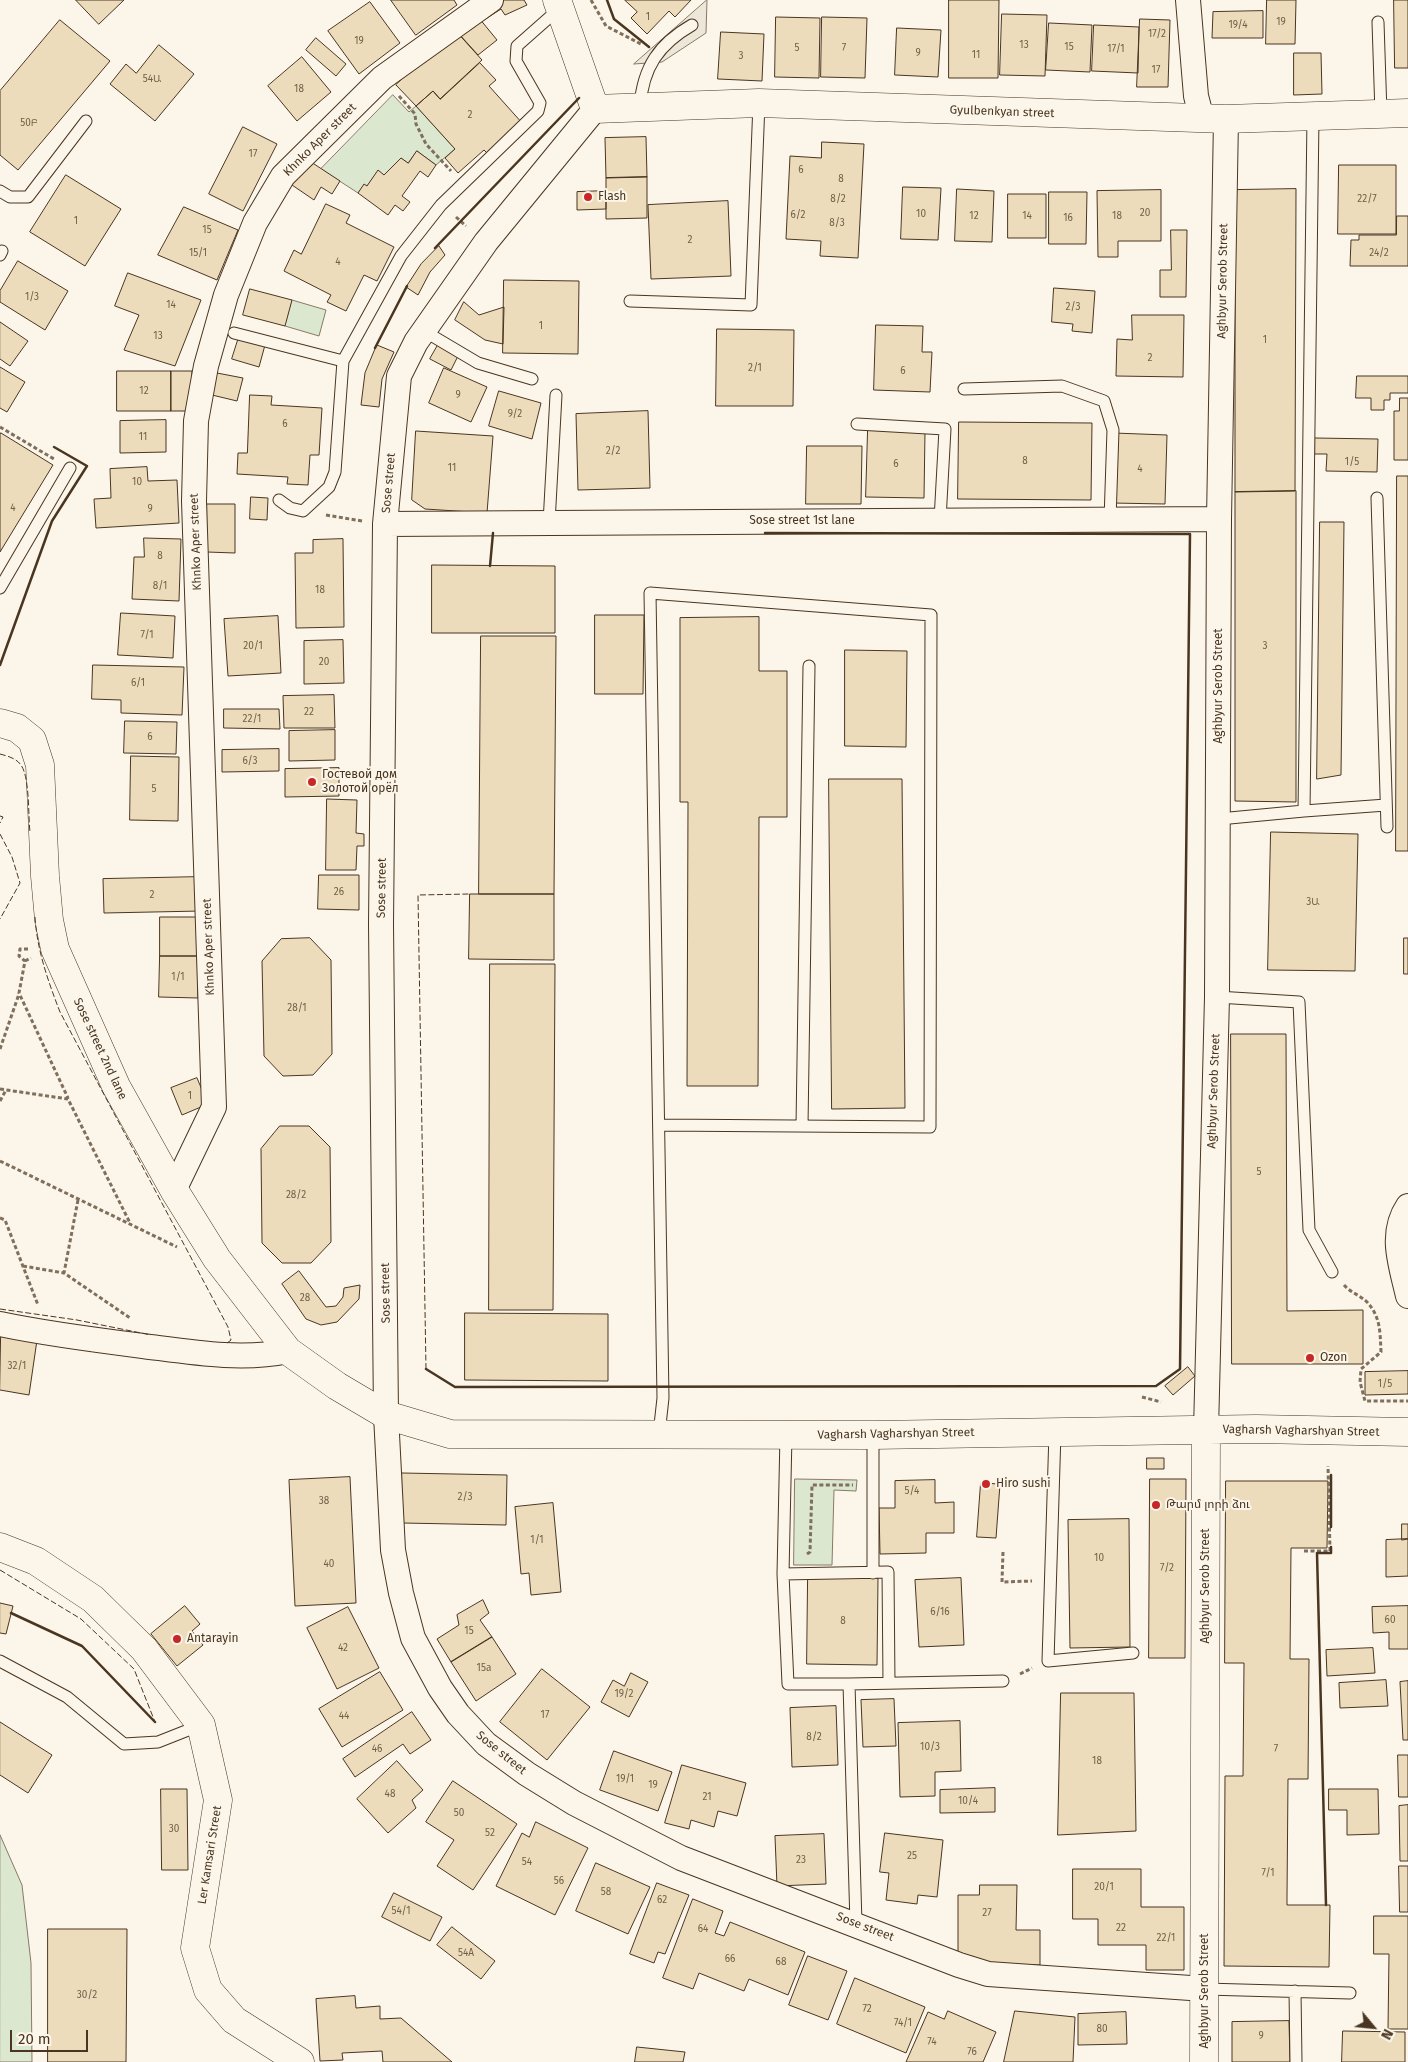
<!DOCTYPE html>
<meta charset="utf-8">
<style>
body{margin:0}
#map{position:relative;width:1408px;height:2062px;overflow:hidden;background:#fbf6e9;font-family:"Fira Sans",sans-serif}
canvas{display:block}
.north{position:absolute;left:1348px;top:2002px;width:50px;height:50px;-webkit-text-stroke:4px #fbf6e9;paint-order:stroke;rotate:118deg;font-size:14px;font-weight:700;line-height:20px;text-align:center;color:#4a3520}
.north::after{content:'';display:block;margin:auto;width:18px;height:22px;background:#4a3520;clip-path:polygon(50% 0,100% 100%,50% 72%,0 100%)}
.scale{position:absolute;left:10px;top:2030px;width:78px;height:22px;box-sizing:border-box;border:2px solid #4a3520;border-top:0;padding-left:6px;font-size:15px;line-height:18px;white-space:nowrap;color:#4a3520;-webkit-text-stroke:4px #fbf6e9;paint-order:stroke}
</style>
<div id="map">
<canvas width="1408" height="2062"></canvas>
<div class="north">N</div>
<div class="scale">20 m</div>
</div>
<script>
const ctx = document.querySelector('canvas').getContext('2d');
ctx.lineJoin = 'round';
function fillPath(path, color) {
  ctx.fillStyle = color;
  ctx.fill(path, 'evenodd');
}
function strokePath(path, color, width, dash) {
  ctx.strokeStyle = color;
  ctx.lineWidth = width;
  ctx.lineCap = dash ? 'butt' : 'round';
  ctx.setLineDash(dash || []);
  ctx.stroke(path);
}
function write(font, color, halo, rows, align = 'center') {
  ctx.font = font + ' "Fira Sans","Noto Sans Armenian",sans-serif';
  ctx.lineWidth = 4;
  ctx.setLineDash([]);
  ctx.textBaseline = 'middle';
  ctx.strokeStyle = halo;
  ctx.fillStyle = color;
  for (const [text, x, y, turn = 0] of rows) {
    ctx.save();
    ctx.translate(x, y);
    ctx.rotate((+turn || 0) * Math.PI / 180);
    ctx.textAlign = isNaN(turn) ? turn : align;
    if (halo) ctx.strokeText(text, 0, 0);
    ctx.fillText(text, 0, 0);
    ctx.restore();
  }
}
const green = new Path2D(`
 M393 95 409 112 416 106 455 149 436 165 417 151 408 163 401 158 384 175 378 171 367 186 364 185 358 193 321 169Z
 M292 300 326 310 319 336 285 326Z
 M795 1479 857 1480 856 1491 834 1490 832 1565H794Z
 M0 1835 22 1885 31 1963 32 2062H0Z`);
fillPath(green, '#dce7d0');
strokePath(green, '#887966', 1);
const parking = new Path2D(`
 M707 0 706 33 662 62 634 64Z`);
fillPath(parking, '#ede7d9');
strokePath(parking, '#887966', 1);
const building = new Path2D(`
 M76 0H124L99 24Z
 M391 0H454L457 5 416 35Z
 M502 0H524L527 5 505 15 501 9 484 20 480 14Z
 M625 0H691L675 17 669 11 647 34 631 18 637 12Z
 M949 0H999L998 78H949Z
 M1267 0H1296L1295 44H1266Z
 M1394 0H1408V68H1395Z
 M370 2 400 43 359 74 328 31Z
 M1263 11V38H1212L1213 12Z
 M1002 14 1047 15 1045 76 1000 75Z
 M776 17 820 18 819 78 775 77Z
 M822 17 867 18 865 78 821 77Z
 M479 18 497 40 478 55 459 34Z
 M1140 19 1170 20 1168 87H1137Z
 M60 20 110 61 18 170 0 155V91Z
 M1049 23 1092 25 1090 72 1046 70Z
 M1094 25 1139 27 1138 73 1092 71Z
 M897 28 941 30 938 77 895 75Z
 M455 30 482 60 440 99 433 91 416 106 396 85Z
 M721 32 764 34 762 81 718 79Z
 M316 38 346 64 336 76 306 50Z
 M159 45 194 74 155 121 110 84 126 64 136 73Z
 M1294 53H1321L1322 94 1294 95Z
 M302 57 331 92 297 121 268 86Z
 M480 63 496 80 489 86 523 124 489 155 484 150 458 173 445 158 455 149 416 106 433 91 440 99Z
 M243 127 277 144 243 211 209 194Z
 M646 137 647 177 606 178 605 138Z
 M822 142 864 144 858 258 820 256 821 241 786 239 790 156 821 158Z
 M417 151 436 165 428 177 420 171 402 196 410 202 403 211 395 205 388 215 358 193 364 184 367 186 378 170 384 175 401 158 408 163Z
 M308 160 340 181 332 194 321 187 314 200 292 185Z
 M1339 165H1396V234H1338Z
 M66 175 121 209 85 266 30 232Z
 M647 177V218L606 219V178Z
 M903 187 941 188 938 240 901 239Z
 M957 189 994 191 992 242 955 241Z
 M1296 189 1295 491 1235 492V190Z
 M1161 190V241H1118V257H1098L1097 191Z
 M606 191V209L577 210V192Z
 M1049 192H1087L1086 244H1049Z
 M1008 194H1046V238H1008Z
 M728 201 731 276 651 279 648 205Z
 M326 204 350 215 346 223 394 247 377 281 364 275 346 311 327 302 331 295 284 271 294 250 301 254Z
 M184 207 238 230 217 280 158 255Z
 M1397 216H1408V266H1350L1351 240H1359V235H1396Z
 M1171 230H1187L1186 297H1160V270H1171Z
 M439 246 445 255 430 272 418 295 406 287 421 264Z
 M18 261 68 291 45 330 0 302V291Z
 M128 273 201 300 175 366 124 350 139 315 115 306Z
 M504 280 579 281 578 354 503 353Z
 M1054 288 1095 291 1092 333 1072 331 1073 324 1052 322Z
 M250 289 292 300 285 326 243 315Z
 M464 302 479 315 504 307 503 344 485 340 455 320Z
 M1132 315H1184L1183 377 1116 376 1117 339 1132 340Z
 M0 322 28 341 10 366 0 359Z
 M876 325 923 326 922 352H932L930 392 874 390Z
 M717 329 794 330 793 406H716Z
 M239 337 265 345 259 367 232 359Z
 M377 345 394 352 382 379 379 407 361 405 365 373Z
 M438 345 458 356 451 370 430 359Z
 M0 367 25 382 7 412 0 408Z
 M444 368 487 387 471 422 429 403Z
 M117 371H171V411H117Z
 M171 371H192V411H171Z
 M217 373 243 378 237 401 212 395Z
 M1357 376H1408V393H1390V400H1384V410H1371V398H1356Z
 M499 391 541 403 532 439 489 426Z
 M250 395 272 396 271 405 322 408 319 455H310L308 485 287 484 288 477 237 474 238 453H247Z
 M1400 398H1408V460H1394V411H1399Z
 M648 411 650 488 578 490 576 414Z
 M166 420V452L120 453V421Z
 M959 422 1092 423 1091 500 958 499Z
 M868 430 925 431 924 498 866 497Z
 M416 431 493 436 487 513 425 509 412 500Z
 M1 433 53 465 0 552V435Z
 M1114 433 1167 435 1165 504 1112 503Z
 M1315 438 1378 439 1377 472 1326 471 1327 454H1315Z
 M807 446H862L861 504H806Z
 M147 467 148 481 177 480 179 523 96 528 94 499 111 498 110 469Z
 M1397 476H1408V851H1396Z
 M1296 491V802L1235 801V492Z
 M251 497 268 498 267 520 250 519Z
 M207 504H235V553L207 552Z
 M1320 522H1344L1341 775 1317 779Z
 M144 538 181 539 179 601 132 599 134 557H144Z
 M343 539 344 627 296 628 295 553H313V540Z
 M432 565 555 566V633H432Z
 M121 613 175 616 173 658 118 655Z
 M595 615H644L643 694H595Z
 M278 616 281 673 228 676 224 619Z
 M759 617V671H787V817H759L758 1086H687L688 802H680V618Z
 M481 636H556L554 894H479Z
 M343 640 344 683 304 684V641Z
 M845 650 907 651 906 747 845 746Z
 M93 665 184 667 182 715 121 713V700L92 699Z
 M334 695 335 728H284L283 696Z
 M224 709H279L280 729 224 728Z
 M125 721 177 722 176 754 124 753Z
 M335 730V760L289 761V731Z
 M279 749V771L222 772V750Z
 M131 756 179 757 178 821 130 820Z
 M339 768V796L285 797V769Z
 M829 779H902L905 1108 832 1109Z
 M327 799 357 800 356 833 364 834V846H357L356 870H326Z
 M1271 832 1358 834 1355 971 1268 970Z
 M319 875H359V910L318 909Z
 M200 877 201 911 104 913 103 879Z
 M470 894H554V960L469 959Z
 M160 917H198V956H160Z
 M310 938 331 960 332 1054 313 1075 283 1076 264 1056 262 961 281 939Z
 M1404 938H1408V974H1404Z
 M160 956H198V998L159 997Z
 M490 964H555L553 1310H489Z
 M1231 1034H1286L1287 1311 1363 1310V1364H1232Z
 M197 1078 208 1104 182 1115 171 1088Z
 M280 1126H309L330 1147 331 1242 311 1263H282L262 1243 261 1149Z
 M299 1271 326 1307 336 1306 343 1297 344 1288 360 1285 359 1299 337 1322 321 1325 306 1319 282 1284Z
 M465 1313 608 1314V1381L465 1380Z
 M1 1335 37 1340 29 1395 0 1390Z
 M1188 1367 1195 1376 1173 1395 1165 1386Z
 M1408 1371V1394L1365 1395V1372Z
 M1147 1458H1164V1469H1147Z
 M402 1473 507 1475 506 1525 402 1523Z
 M350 1477 356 1603 295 1606 289 1480Z
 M1150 1479H1186L1185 1658H1149Z
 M935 1480V1503L954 1502V1533H926V1553L880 1554 879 1508H895V1481Z
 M1226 1481H1328L1327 1548H1291L1290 1659H1309L1308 1779H1288L1287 1897V1905H1330L1329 1967 1224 1966 1225 1776H1243L1244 1663H1225Z
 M981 1483 1000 1484 996 1538 977 1537Z
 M553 1503 561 1592 531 1595 529 1573 521 1574 515 1507Z
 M1129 1519 1130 1647 1070 1648 1068 1520Z
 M1402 1524H1408V1539L1402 1540Z
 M1408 1539V1576L1386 1577V1540Z
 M808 1578H878L877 1665 807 1664Z
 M961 1578 964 1645 919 1647 915 1580Z
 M483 1600 489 1613 480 1620 492 1637 451 1662 437 1639 459 1625 457 1615Z
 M0 1603 13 1606 6 1634 0 1633Z
 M185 1606 200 1624 192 1631 203 1645 177 1666 151 1634Z
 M1408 1606V1649H1389V1632L1373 1633 1372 1607Z
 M348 1607 379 1668 337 1689 307 1628Z
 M492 1637 516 1674 476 1701 451 1662Z
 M1373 1648 1375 1673 1327 1676 1326 1650Z
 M542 1669 590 1707 547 1760 500 1722Z
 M380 1672 403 1710 342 1747 319 1709Z
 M631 1673 648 1682 629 1717 601 1702 613 1680 624 1686Z
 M1386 1680 1388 1706 1340 1708 1339 1683Z
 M1408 1681V1740H1403L1400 1682Z
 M1061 1693H1134L1136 1831 1058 1835Z
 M894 1699 896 1746 863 1747 861 1700Z
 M836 1706 838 1765 792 1767 790 1708Z
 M412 1712 431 1740 410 1754 403 1744 355 1777 343 1759Z
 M960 1721 961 1771 935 1772V1796L900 1797 898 1723Z
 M0 1722 52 1755 28 1793 0 1775Z
 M614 1751 672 1772 658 1811 600 1790Z
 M1398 1755H1408V1797H1399Z
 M397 1761 423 1790 412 1800 416 1808 388 1833 357 1799Z
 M682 1765 746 1783 737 1816 718 1811 714 1827 691 1820 689 1829 665 1823Z
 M453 1781 517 1824 473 1890 437 1866 454 1840 426 1822Z
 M995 1788V1812L940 1813V1790Z
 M161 1789H187L188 1870H162Z
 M1329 1789H1378L1379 1834 1347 1835V1810H1329Z
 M1408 1805V1861H1400L1399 1806Z
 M536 1822 588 1848 555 1915 496 1886 522 1833 529 1837Z
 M885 1833 943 1840 937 1897 918 1895 917 1904 886 1900 889 1873 880 1872Z
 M824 1834 826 1884 777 1886 775 1836Z
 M596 1863 650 1887 628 1934 576 1911Z
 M1399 1866H1408V1912H1400Z
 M1073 1869H1141V1907H1184V1970H1146V1945H1098V1919H1073Z
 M657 1883 689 1895 665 1954 658 1952 654 1963 630 1954Z
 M980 1885H1017L1016 1930H1040V1965H976L958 1954V1895H979Z
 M394 1893 442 1917 430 1941 382 1917Z
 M693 1899 723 1911 715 1933 724 1936 730 1922 805 1952 788 1995 749 1979 744 1991 699 1973 693 1989 663 1978Z
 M1374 1916H1408V2029H1388L1389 1954H1374Z
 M452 1927 495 1961 481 1979 437 1945Z
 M48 1929H127L126 2062H48Z
 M808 1956 847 1971 828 2020 789 2005Z
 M855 1978 925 2007 906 2053 837 2024Z
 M355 1996 356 2008 380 2006V2019L401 2018 452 2062H383L382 2051 342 2053 343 2060 320 2061 316 1999Z
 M948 2011 996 2032 983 2062H906L928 2012 944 2019Z
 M1015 2011 1075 2017 1073 2062H1004Z
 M1126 2012 1127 2044 1078 2045V2014Z
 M1289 2021 1290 2062H1232V2022Z
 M1343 2031 1405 2032V2062H1342Z
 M637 2047 685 2052 683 2062H635Z`);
fillPath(building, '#ecdcbc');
strokePath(building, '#4a3520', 1);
const service = new Path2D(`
 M1378 22 1381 114
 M640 106C643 67 659 44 692 25
 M0 191 10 197H28L86 121
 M0 255 2 251
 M630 301 751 305 759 103
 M424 331 478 363 532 379
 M234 333 343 361
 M964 389 1062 386 1104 401 1113 430 1110 520
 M857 424 945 429 940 520
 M1377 498 1387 827
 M279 500 290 508 303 511 329 487 335 472 343 361 401 256 441 205 538 111 540 103 516 61 517 46 560 8
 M549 523 556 395
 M0 588 70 468
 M1304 811 1386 805
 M1219 819 1304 811 1313 117
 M1217 997 1299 1002 1309 1230 1332 1272
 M659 1125 930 1127 931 615 650 593 663 1398 659 1434
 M802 1126 809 666
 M1055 1432 1048 1661 1133 1653
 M786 1435 783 1574 788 1684H849
 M873 1573V1435
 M783 1574 888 1572 889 1683
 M0 1661 67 1697 124 1744 158 1742 201 1725
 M856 1924 849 1684 1003 1681
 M1205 1989 1350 1993
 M1295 1991 1296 2062`);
const minor = new Path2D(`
 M1188 0 1196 96 1202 119
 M595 109 486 242 416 342 399 376 385 524 381 924 386 1415 393 1550 401 1593 413 1638 440 1688 458 1714 486 1744 527 1774 574 1803 681 1858 959 1965 988 1974 1205 1989
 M385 524 1219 519
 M174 1190 214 1107 194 501 196 421 206 366 226 295 255 223 283 176 382 78 491 0
 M1408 1206C1389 1234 1401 1265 1408 1296
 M0 1324C47 1334 95 1340 143 1346 190 1352 241 1361 288 1351
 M1206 1430 1217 997 1219 519 1226 119`);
const tertiary = new Path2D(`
 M557 0 595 109 759 103 1226 119 1408 113
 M0 723 17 728 32 740 40 765 45 876 49 920 55 949 116 1086 174 1190 217 1259 288 1351 337 1386 386 1415 450 1434 873 1435 1256 1429 1408 1432
 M0 1547 36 1561 93 1599 144 1649 201 1725 218 1800 195 1948 208 1990 234 2020 300 2062
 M1204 2062 1206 1430`);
strokePath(service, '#4a3520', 13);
strokePath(minor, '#4a3520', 26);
strokePath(tertiary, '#4a3520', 29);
strokePath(new Path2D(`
 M591 0 606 26 641 44
 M399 96 415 114 416 124 426 144 451 171
 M456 217 466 226
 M0 427 54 459
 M326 515 362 521
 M28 949H20L19 956 25 961 19 993 68 1098
 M25 961 31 958
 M0 1049 19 994
 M0 1089 68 1099 131 1225
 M0 1101 6 1090
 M0 1161 177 1247
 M78 1200 64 1273 130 1318
 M0 1218 5 1220 38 1305
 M23 1266 64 1273
 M1344 1285C1350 1292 1359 1295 1366 1301 1381 1316 1380 1333 1381 1352L1361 1369 1360 1382 1365 1401H1408
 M1142 1397 1161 1402
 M1304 1551H1330L1328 1466
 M1003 1552 1002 1582 1032 1581
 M807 1554 810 1552 812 1485H853
 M1020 1674 1032 1668`), '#7f6f5c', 3, [4, 2.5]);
strokePath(service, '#fbf6e9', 11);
strokePath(minor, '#fbf6e9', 24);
strokePath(tertiary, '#fbf6e9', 28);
strokePath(new Path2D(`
 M0 754C7 756 16 758 21 765 30 778 28 816 30 832
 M0 816 3 817 0 823
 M0 834 12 857 20 883 0 919
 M35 917C37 950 48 981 60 1012L228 1327 231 1340 226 1344
 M0 1309 77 1320 151 1335
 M426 1369 418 895 470 894
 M0 1570 81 1619 134 1669 155 1722`), '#4a3520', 1, [6, 2.5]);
strokePath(new Path2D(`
 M607 0 614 19 649 47
 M435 248 579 98
 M375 348 407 286
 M490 566 493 533
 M0 665 52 521 87 466 54 447
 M426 1369 455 1387 1156 1386 1180 1369 1190 534 765 533
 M1331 1475V1527
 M11 1613 82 1646 155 1722
 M1326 1905 1317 1553H1331V1547`), '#4a3520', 2.5);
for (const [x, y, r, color] of [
 [588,197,5,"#c62828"],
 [312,782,5,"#c62828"],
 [1310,1358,5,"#c62828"],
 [986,1484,5,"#c62828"],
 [1156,1505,5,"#c62828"],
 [177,1639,5,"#c62828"]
]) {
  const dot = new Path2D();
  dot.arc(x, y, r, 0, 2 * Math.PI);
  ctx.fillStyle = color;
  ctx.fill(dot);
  strokePath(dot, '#fbf6e9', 2);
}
write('10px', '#725f47', null, [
 ["1",648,17],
 ["19",1281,22],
 ["19/4",1238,25],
 ["17/2",1157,34],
 ["19",359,41],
 ["13",1024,45],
 ["15",1069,47],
 ["5",797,48],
 ["7",844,48],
 ["17/1",1116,49],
 ["9",918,53],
 ["11",976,55],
 ["3",741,56],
 ["17",1156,70],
 ["54Ա",152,79],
 ["18",299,89],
 ["2",470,115],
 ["50Բ",29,123],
 ["17",253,154],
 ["6",801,170],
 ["8",841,179],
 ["8/2",838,199],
 ["22/7",1367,199],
 ["20",1145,213],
 ["10",921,214],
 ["6/2",798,215],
 ["12",974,216],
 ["14",1027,216],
 ["18",1117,216],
 ["16",1068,218],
 ["1",76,221],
 ["8/3",837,223],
 ["15",207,230],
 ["2",690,240],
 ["15/1",198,253],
 ["24/2",1379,253],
 ["4",338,262],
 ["1/3",32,297],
 ["14",171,305],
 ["2/3",1073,307],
 ["1",541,326],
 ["13",158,336],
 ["1",1265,340],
 ["2",1150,358],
 ["2/1",755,368],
 ["6",903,371],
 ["12",144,391],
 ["9",458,395],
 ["9/2",515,414],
 ["6",285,424],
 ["11",143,437],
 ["2/2",613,451],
 ["8",1025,461],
 ["1/5",1352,462],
 ["6",896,464],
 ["11",452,468],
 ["4",1140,469],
 ["10",137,482],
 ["4",13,508],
 ["9",150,509],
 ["8",160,556],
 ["8/1",160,586],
 ["18",320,590],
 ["7/1",147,635],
 ["20/1",253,646],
 ["3",1265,646],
 ["20",324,662],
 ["6/1",138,683],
 ["22",309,712],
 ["22/1",252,719],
 ["6",150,737],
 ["6/3",250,761],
 ["5",154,789],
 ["26",339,892],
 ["2",152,895],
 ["3Ա",1313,902],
 ["1/1",178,977],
 ["28/1",297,1008],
 ["1",190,1096],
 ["5",1259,1172],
 ["28/2",296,1195],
 ["28",305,1298],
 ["32/1",17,1366],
 ["1/5",1385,1384],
 ["5/4",912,1491],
 ["2/3",465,1497],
 ["38",324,1501],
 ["1/1",537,1540],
 ["10",1099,1558],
 ["40",329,1564],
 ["7/2",1167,1568],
 ["6/16",940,1612],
 ["60",1390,1620],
 ["8",843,1621],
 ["15",469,1631],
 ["42",343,1648],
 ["15a",484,1668],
 ["19/2",624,1694],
 ["17",545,1715],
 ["44",344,1716],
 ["8/2",814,1737],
 ["10/3",930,1747],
 ["46",377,1749],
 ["7",1276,1749],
 ["18",1097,1761],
 ["19/1",625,1779],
 ["19",653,1785],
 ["48",390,1794],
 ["21",707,1797],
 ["10/4",968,1801],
 ["50",459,1813],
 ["30",174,1829],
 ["52",490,1833],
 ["25",912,1856],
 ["23",801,1860],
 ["54",527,1862],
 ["7/1",1268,1873],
 ["56",559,1881],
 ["20/1",1104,1887],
 ["58",606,1892],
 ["62",662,1900],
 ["54/1",401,1911],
 ["27",987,1913],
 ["22",1121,1928],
 ["64",703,1929],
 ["22/1",1166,1938],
 ["54A",466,1953],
 ["66",730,1959],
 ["68",781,1962],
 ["30/2",87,1995],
 ["72",867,2009],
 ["74/1",903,2023],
 ["80",1102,2029],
 ["9",1261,2036],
 ["74",932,2042],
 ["76",972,2052]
]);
write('12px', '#4a3520', '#fbf6e9', [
 ["Gyulbenkyan street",1002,112,2],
 ["Khnko Aper street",320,140,-45],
 ["Aghbyur Serob Street",1223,281,-89],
 ["Sose street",389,483,-85],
 ["Sose street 1st lane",802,521],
 ["Khnko Aper street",196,542,-92],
 ["Aghbyur Serob Street",1219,686,-90],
 ["Sose street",382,888,-89],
 ["Khnko Aper street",209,947,-92],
 ["Sose street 2nd lane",100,1049,65],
 ["Aghbyur Serob Street",1214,1091,-88],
 ["Sose street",386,1293,-91],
 ["Vagharsh Vagharshyan Street",1301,1431,1],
 ["Vagharsh Vagharshyan Street",896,1434,-1],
 ["Aghbyur Serob Street",1206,1586,-90],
 ["Sose street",501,1753,39],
 ["Ler Kamsari Street",210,1855,-81],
 ["Sose street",865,1927,21],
 ["Aghbyur Serob Street",1205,1991,-90]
]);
write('12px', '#4a3520', '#fbf6e9', [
 ["Flash",598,197],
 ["Гостевой дом",322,775],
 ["Золотой орёл",322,789],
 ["Ozon",1320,1358],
 ["Hiro sushi",996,1484],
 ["Թարմ լորի ձու",1166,1505],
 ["Antarayin",187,1639]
], 'left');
</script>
